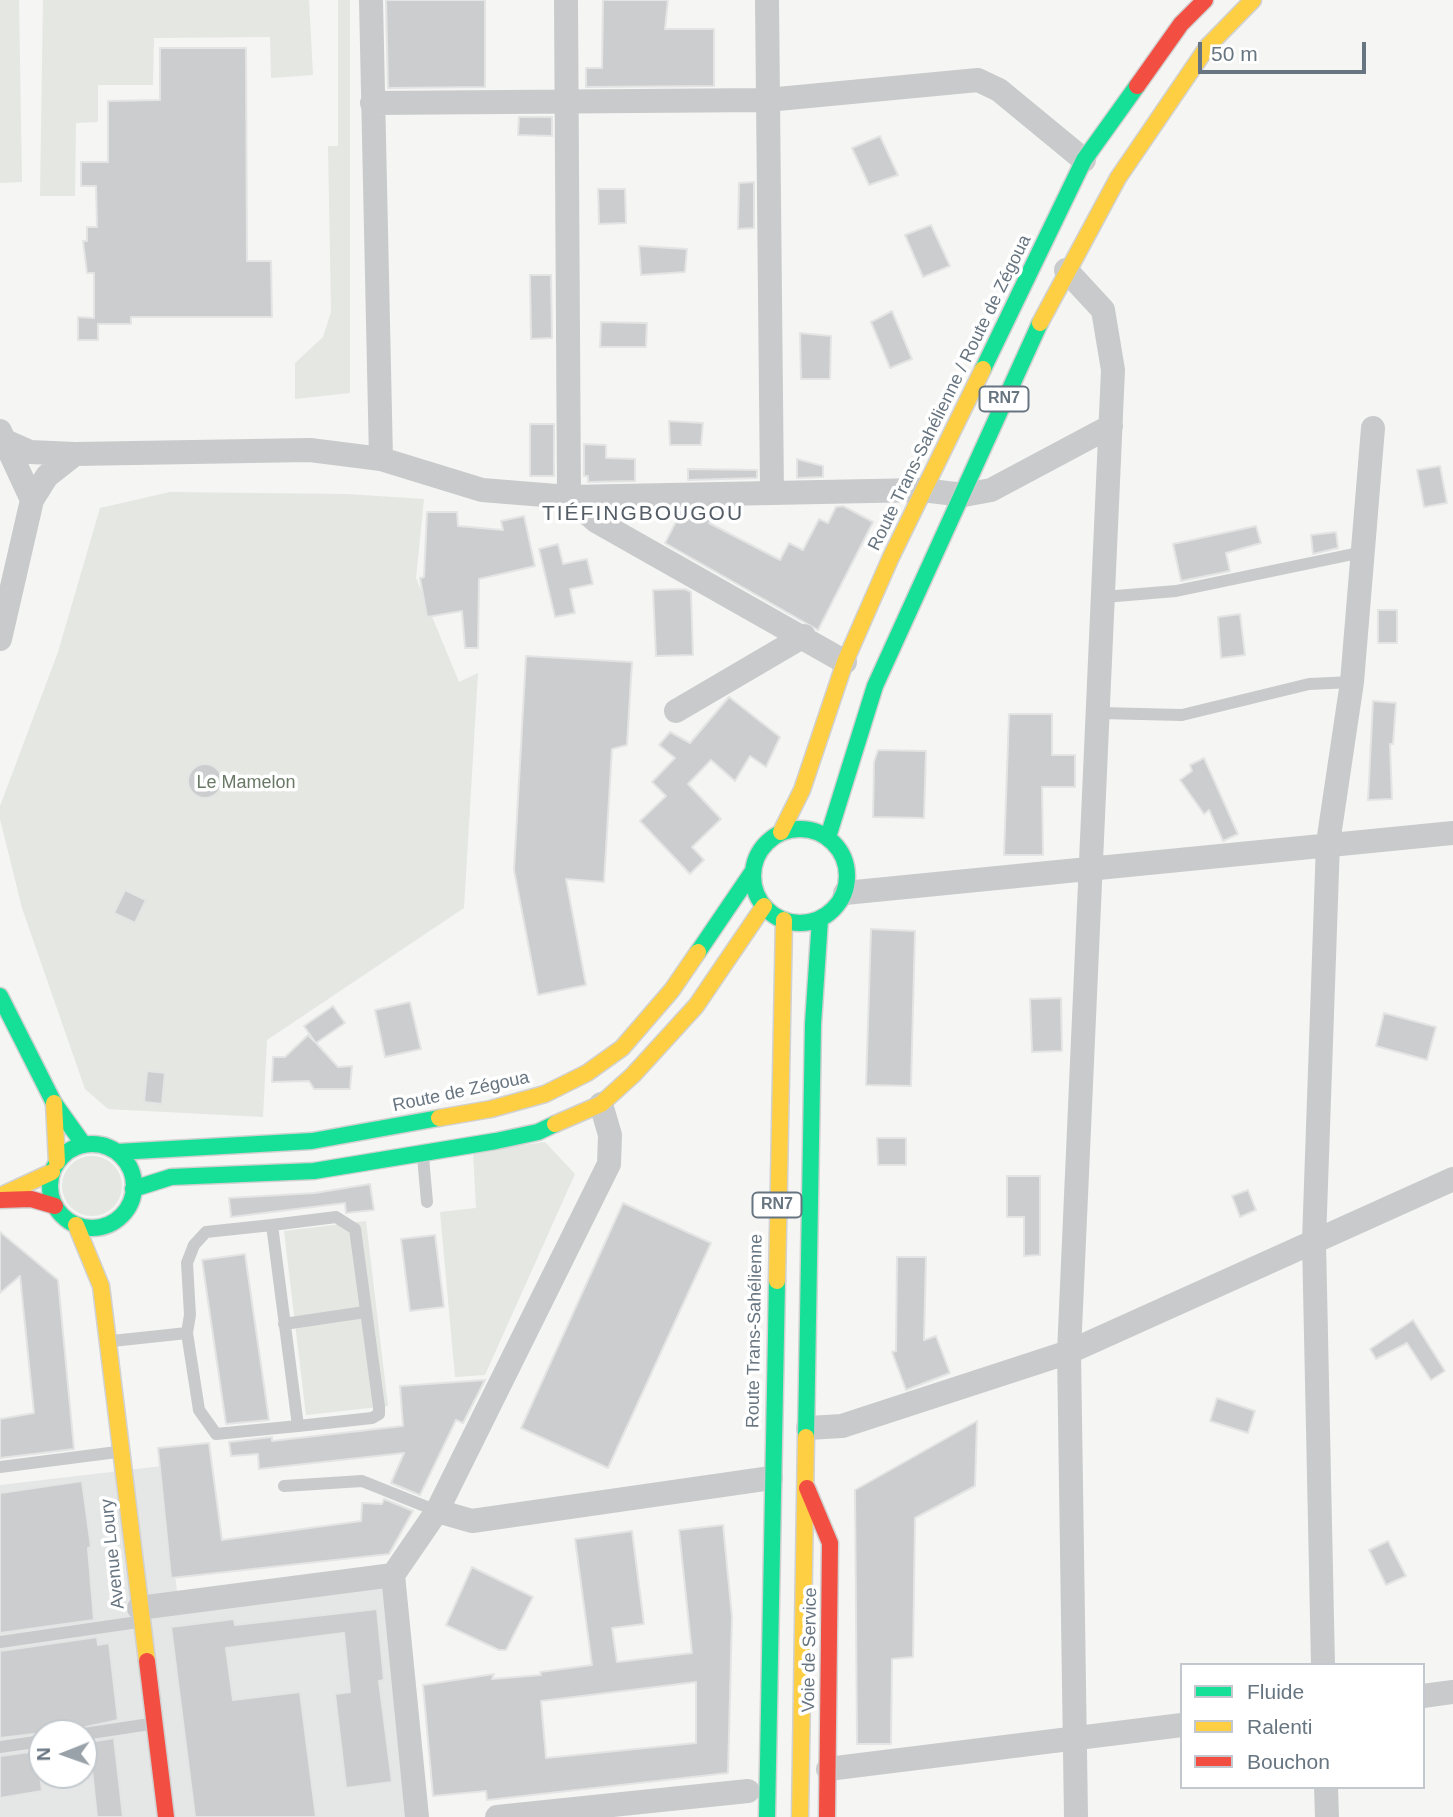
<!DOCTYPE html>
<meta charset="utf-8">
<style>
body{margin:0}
#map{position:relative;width:1453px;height:1817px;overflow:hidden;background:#f5f5f4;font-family:Arial,sans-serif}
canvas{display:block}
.legend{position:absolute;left:1180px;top:1663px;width:245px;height:126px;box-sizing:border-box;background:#fff;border:2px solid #c2c8cd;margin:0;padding:9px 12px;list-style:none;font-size:21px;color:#677581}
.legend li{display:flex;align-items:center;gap:14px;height:35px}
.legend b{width:35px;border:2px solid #c2c8cd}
.north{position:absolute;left:28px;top:1719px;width:70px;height:70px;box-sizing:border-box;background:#fff;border:2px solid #c2c8cd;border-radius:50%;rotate:269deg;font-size:19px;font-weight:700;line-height:28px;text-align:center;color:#677581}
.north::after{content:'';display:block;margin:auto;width:24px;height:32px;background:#99a2a9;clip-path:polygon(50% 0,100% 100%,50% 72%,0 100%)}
.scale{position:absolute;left:1198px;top:42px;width:168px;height:32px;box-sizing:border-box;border:4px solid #677581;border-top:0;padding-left:9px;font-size:21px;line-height:24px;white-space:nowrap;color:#677581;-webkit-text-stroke:5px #fff;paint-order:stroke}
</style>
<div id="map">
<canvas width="1453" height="1817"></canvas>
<ul class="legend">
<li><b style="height:9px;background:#16e098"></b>Fluide</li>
<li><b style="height:9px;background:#ffcf43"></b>Ralenti</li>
<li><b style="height:9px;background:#f24e42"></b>Bouchon</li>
</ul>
<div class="north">N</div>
<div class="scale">50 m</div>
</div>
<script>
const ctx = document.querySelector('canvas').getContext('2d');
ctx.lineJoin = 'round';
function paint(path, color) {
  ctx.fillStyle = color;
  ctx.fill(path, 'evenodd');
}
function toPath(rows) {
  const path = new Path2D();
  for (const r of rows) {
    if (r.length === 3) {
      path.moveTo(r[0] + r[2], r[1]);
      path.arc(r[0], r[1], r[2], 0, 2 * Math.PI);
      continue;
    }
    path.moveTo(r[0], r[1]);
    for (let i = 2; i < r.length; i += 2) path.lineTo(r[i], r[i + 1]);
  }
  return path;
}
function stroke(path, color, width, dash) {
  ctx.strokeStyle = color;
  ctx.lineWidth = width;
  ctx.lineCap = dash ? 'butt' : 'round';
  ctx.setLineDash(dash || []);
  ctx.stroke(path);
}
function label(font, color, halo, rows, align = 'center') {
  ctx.font = font + ' Arial,sans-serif';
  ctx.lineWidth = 7;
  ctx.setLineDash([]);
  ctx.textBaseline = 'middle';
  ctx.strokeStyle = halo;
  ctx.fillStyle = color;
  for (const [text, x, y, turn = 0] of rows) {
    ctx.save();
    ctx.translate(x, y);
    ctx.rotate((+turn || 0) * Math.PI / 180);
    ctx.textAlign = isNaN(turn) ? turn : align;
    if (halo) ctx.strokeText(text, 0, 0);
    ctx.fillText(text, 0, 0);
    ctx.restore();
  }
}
const built = toPath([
 [162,1466,177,1591,393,1575,422,1817,0,1817,0,1485],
 [42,1733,84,1733,84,1775,42,1775]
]);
const green = toPath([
 [0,0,19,0,22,182,0,183],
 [43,0,309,0,313,75,271,78,270,37,154,38,153,85,98,85,98,122,76,123,75,196,40,196],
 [338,0,350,0,350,393,295,399,295,363,323,337,331,312,328,146,338,146],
 [170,492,346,494,424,499,416,578,459,682,478,673,464,908,267,1040,263,1117,108,1109,85,1089,22,908,0,819,0,806,58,652,100,508],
 [545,1142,575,1174,485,1375,455,1377,440,1212,476,1208,473,1152],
 [92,1186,30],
 [366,1221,388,1406,306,1415,284,1231]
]);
const building = toPath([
 [386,0,485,0,485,87,388,88,386,0],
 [603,0,668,0,665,29,714,29,714,86,586,87,586,68,602,68,603,0],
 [160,48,246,48,247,261,271,261,272,317,131,317,131,324,98,324,98,340,78,340,78,317,94,318,94,273,87,273,83,241,87,241,87,227,97,227,96,186,81,186,81,162,108,162,108,101,160,100,160,48],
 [519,117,552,117,552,136,518,135,519,117],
 [880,136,898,175,869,185,852,148,880,136],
 [754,182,754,228,738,229,739,183,754,182],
 [598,189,625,189,626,223,599,224,598,189],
 [931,225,950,266,923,277,905,235,931,225],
 [639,246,687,249,685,272,641,275,639,246],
 [530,275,551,275,552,338,531,339,530,275],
 [892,311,912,359,890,368,871,322,892,311],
 [601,322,647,323,646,347,600,347,601,322],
 [800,333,831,336,830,379,801,379,800,333],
 [669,421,703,423,701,445,670,445,669,421],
 [530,424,554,424,554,476,530,476,530,424],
 [584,444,606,445,606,458,635,459,635,481,588,482,588,476,584,476,584,444],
 [797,459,823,466,823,477,797,478,797,459],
 [1440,466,1447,503,1424,507,1417,470,1440,466],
 [688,469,757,470,757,478,688,480,688,469],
 [843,506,873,522,818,630,665,543,682,510,702,509,713,515,709,523,780,560,789,543,803,550,819,519,828,523,836,507,843,506],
 [427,512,457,512,458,526,503,530,501,521,524,516,535,566,479,579,478,648,465,648,462,611,427,617,420,578,424,577,427,512],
 [1256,526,1261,543,1226,553,1230,571,1181,581,1173,544,1256,526],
 [1336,532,1338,548,1313,554,1311,535,1336,532],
 [558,544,563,564,587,559,593,584,570,589,575,613,555,617,539,549,558,544],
 [685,589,691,592,693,655,656,656,653,590,685,589],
 [1378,610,1397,610,1397,643,1378,643,1378,610],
 [1240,614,1245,655,1221,658,1218,617,1240,614],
 [526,656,632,662,627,745,612,749,604,882,566,879,586,985,538,995,514,870,526,656],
 [729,697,780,737,766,767,750,756,735,781,711,760,688,784,721,819,692,847,704,860,690,874,640,821,666,796,652,782,675,758,659,745,670,732,690,743,729,697],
 [1373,701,1396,703,1393,744,1390,744,1392,799,1368,800,1373,701],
 [1009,714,1052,714,1052,755,1075,755,1075,787,1042,787,1043,855,1004,855,1009,714],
 [878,750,926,751,924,818,873,817,874,762,878,750],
 [1204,758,1238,834,1223,841,1209,810,1204,814,1180,780,1192,771,1190,765,1204,758],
 [205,781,17],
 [125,890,146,900,135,923,114,913,125,890],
 [871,929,915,931,911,1086,866,1085,871,929],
 [1061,998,1062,1051,1032,1052,1030,999,1061,998],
 [410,1002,421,1049,385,1057,375,1010,410,1002],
 [333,1006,345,1023,316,1043,338,1067,352,1066,350,1089,314,1089,309,1081,272,1082,273,1057,285,1057,308,1035,315,1042,304,1026,333,1006],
 [1384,1013,1436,1027,1427,1060,1376,1046,1384,1013],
 [147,1071,165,1073,162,1104,144,1102,147,1071],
 [877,1138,906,1138,906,1165,878,1165,877,1138],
 [1007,1176,1040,1176,1040,1255,1024,1256,1024,1217,1007,1217,1007,1176],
 [370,1184,374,1210,346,1213,345,1203,231,1217,229,1198,315,1193,370,1184],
 [1248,1190,1256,1210,1240,1217,1232,1196,1248,1190],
 [623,1203,711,1243,608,1468,521,1428,623,1203],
 [0,1232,58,1280,74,1449,0,1458,0,1419,34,1413,20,1276,0,1293,0,1232],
 [435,1235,444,1307,410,1311,401,1239,435,1235],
 [245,1254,269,1420,226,1424,202,1260,245,1254],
 [897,1257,926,1257,924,1340,936,1336,950,1373,906,1390,892,1352,896,1351,897,1257],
 [1413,1320,1445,1371,1431,1380,1407,1343,1376,1359,1370,1349,1413,1320],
 [485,1380,463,1423,456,1420,420,1495,391,1483,404,1453,259,1469,258,1454,231,1456,229,1442,272,1437,272,1441,403,1426,400,1386,485,1380],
 [1217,1398,1255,1411,1248,1433,1210,1421,1217,1398],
 [977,1421,975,1486,915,1518,913,1657,892,1659,891,1744,857,1744,855,1490,977,1421],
 [209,1443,222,1540,361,1521,362,1503,382,1504,384,1499,413,1511,389,1554,171,1578,158,1448,209,1443],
 [82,1481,91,1547,88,1548,94,1620,0,1633,0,1493,82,1481],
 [723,1525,732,1617,728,1773,487,1800,486,1791,433,1796,423,1685,494,1674,492,1679,541,1675,540,1672,592,1665,575,1539,632,1531,644,1624,612,1628,617,1662,692,1653,679,1530,723,1525],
 [696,1682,696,1743,546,1758,541,1701,696,1682],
 [1388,1541,1406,1576,1386,1585,1369,1550,1388,1541],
 [472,1567,533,1597,506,1650,499,1650,446,1625,472,1567],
 [377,1609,384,1680,379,1681,392,1782,346,1788,335,1694,350,1692,344,1633,226,1648,233,1700,300,1692,316,1817,195,1817,171,1627,234,1619,235,1625,377,1609],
 [97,1637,98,1645,109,1643,118,1720,77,1729,0,1738,0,1651,97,1637],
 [114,1738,123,1817,97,1817,89,1742,114,1738],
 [37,1751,42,1791,0,1798,0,1756,37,1751]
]);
const lane = toPath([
 [1104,597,1176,591,1363,552],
 [1100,713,1182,715,1309,684,1352,682],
 [423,1157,427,1202],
 [272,1225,298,1426,216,1434,199,1410,187,1333,190,1315,187,1263,194,1245,206,1232,272,1225],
 [272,1225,336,1217,355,1229,379,1407,379,1414,372,1418,298,1426],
 [284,1324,365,1312],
 [112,1341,187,1333],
 [0,1467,117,1452],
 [284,1486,362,1481,437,1511],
 [0,1642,138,1622],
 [84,1734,150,1724],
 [0,1747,42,1741]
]);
const street = toPath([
 [371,0,381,459],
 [566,0,569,497,596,521,845,662],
 [767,0,772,493],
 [372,103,767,100,978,80,999,90,1084,160],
 [1066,270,1103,310,1113,370,1069,1352,1076,1817],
 [0,431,32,500],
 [5,441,30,452,75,454],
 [0,639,32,500,47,476,75,454,310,450,381,459,482,490,569,497,922,490,964,495,991,490,1111,426],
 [676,711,804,636],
 [845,893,1453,833],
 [808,1428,842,1426,1069,1352,1453,1179],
 [437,1511,472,1521,771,1478],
 [139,1608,393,1575],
 [1323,1665,1314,1241,1328,843,1352,682,1373,428],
 [1423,1696,1453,1692],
 [828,1769,1182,1725],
 [1326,1787,1327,1817],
 [417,1817,393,1575,437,1511,609,1164,610,1135,601,1104],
 [497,1817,748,1791]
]);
const fast = toPath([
 [983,369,1084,160,1137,86],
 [800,876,47],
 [828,837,875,686,1040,323],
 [698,952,753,871],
 [0,996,54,1103,84,1145],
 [92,1186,42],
 [117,1152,312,1141,439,1118],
 [133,1189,171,1177,314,1171,496,1141,538,1132,555,1124],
 [806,1437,813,1024,820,919],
 [767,1817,777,1281]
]);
const slow = toPath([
 [1040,323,1118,178,1208,46,1253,0],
 [781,832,802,790,845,662,891,557,983,369],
 [54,1103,57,1162],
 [439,1118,491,1109,545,1094,587,1073,622,1048,672,990,698,952],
 [555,1124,601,1104,633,1075,696,1006,764,906],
 [0,1196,52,1172],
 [76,1225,101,1286,147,1661],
 [777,1281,784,920],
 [800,1817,806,1437]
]);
const jam = toPath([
 [1137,86,1181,24,1205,0],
 [0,1200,31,1199,55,1206],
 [807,1488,830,1543,827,1817],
 [147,1661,166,1817]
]);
const shields = [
 [1004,399,49],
 [777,1205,49]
];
const shieldNames = [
 ["RN7",1004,399],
 ["RN7",777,1205]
];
const streetNames = [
 ["Route Trans-Sahélienne / Route de Zégoua",950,393,-64],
 ["Route de Zégoua",461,1092,-12],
 ["Route Trans-Sahélienne",755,1331,-89],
 ["Avenue Loury",113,1554,-96],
 ["Voie de Service",810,1650,-89]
];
const parkNames = [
 ["Le Mamelon",246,783]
];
const quarterNames = [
 ["TIÉFINGBOUGOU",643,514]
];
paint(built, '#e5e7e6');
paint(green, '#e4e7e2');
paint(building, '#cccdce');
stroke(building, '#e4e4e4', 2);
stroke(fast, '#d1d1d2', 19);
stroke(slow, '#d1d1d2', 19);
stroke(jam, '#d1d1d2', 19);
stroke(lane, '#c9cacb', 12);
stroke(street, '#c9cacb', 24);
stroke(fast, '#16e098', 16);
stroke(slow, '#ffcf43', 16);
stroke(jam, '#f24e42', 16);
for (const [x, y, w] of shields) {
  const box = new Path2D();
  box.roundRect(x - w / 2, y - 12.5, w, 25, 5);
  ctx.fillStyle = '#fff';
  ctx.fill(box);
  stroke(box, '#677581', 2);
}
label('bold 16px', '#677581', null, shieldNames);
label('18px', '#677581', '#fff', streetNames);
label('18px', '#697966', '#fff', parkNames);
ctx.letterSpacing = '2px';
label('21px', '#555e67', '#fff', quarterNames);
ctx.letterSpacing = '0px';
</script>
